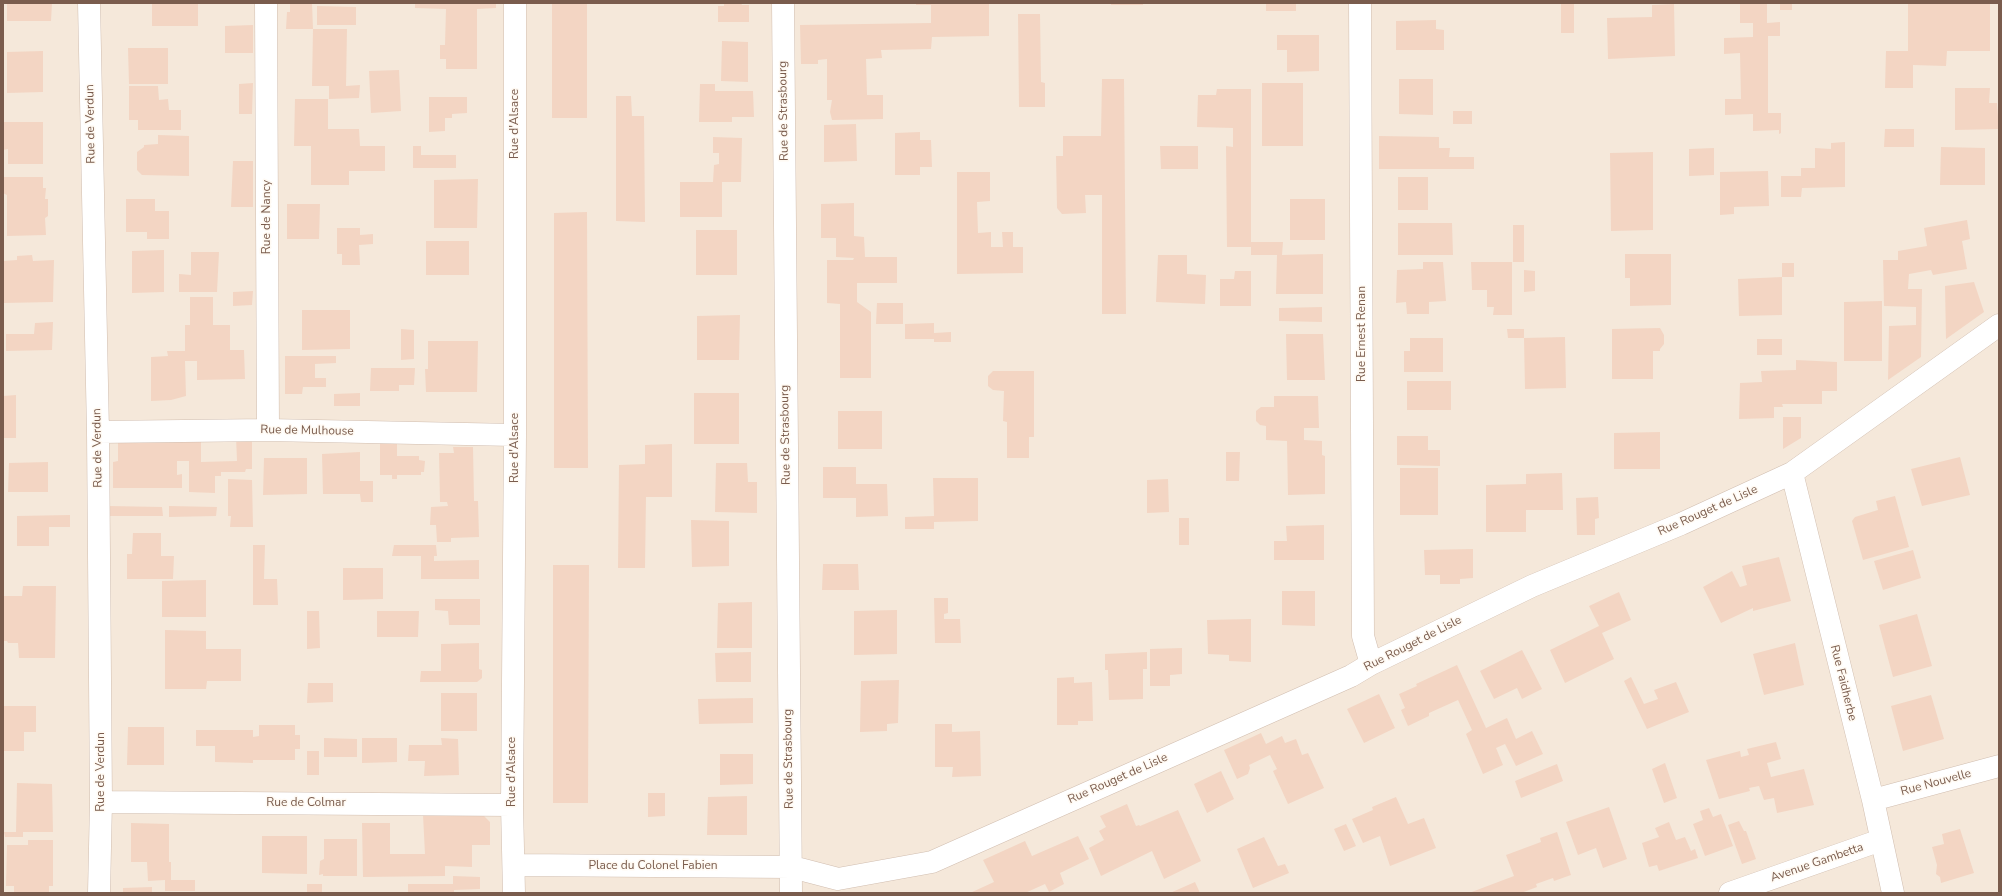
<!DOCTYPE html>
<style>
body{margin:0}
#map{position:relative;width:2002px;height:896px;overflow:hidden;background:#fdf6ec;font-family:"Nunito Sans",sans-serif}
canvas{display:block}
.frame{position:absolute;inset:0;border:4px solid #7a5c4d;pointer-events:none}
</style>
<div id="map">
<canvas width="2002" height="896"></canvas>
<div class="frame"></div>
</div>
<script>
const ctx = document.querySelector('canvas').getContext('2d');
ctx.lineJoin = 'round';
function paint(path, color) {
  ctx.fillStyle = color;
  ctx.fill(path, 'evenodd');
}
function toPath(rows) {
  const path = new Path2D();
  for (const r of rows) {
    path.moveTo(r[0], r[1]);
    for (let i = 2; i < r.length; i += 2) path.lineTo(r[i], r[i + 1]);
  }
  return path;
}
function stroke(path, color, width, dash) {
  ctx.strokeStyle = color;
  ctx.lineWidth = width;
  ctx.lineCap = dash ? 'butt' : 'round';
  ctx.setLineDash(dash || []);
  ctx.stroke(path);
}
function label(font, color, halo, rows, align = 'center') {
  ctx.font = font + ' "Nunito Sans",sans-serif';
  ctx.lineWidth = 3;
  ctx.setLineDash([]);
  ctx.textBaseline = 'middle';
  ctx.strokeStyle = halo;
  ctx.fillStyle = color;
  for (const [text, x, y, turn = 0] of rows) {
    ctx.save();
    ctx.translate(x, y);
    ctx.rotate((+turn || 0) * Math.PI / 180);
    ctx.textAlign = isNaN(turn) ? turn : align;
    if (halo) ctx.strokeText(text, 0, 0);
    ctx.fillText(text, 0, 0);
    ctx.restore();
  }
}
const residential = toPath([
 [3,3,1999,3,1999,893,3,893]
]);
const building = toPath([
 [7,3,52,3,51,21,7,21],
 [152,3,198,3,198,26,152,26],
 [290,3,312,3,313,29,286,29,287,12,290,12],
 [415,3,496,3,496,8,477,9,477,69,446,69,446,59,440,59,440,45,445,45,446,9,415,8],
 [552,3,587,3,587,118,552,118],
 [724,3,741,3,742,5,749,5,749,22,718,22,718,6,724,6],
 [916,3,989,3,989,36,932,37,931,49,881,50,882,58,866,59,867,95,883,95,883,119,832,120,830,112,832,100,827,100,827,59,818,60,818,64,801,64,800,25,931,23,931,5,916,5],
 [1111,3,1143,3,1143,5,1111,5],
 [1266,3,1296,3,1296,11,1266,11],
 [1561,3,1574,3,1574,33,1561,33],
 [1740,3,1767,3,1767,23,1780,22,1780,36,1768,36,1768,113,1781,113,1781,133,1779,134,1779,130,1753,131,1753,114,1725,115,1725,99,1741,99,1740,53,1724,54,1724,38,1753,37,1753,23,1740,23],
 [1780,3,1792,3,1792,10,1780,10],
 [1908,3,1990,3,1990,51,1947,51,1946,66,1913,65,1913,88,1885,88,1886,51,1908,51],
 [1674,4,1675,56,1608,59,1607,18,1652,17,1652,5],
 [317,6,356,7,356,25,317,25],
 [1018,14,1040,14,1041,82,1045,83,1045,107,1019,107],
 [1436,20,1436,29,1444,30,1444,50,1396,50,1396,21],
 [253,25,253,53,225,53,225,26],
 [313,29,347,29,346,86,360,85,359,98,329,99,329,86,312,86],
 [1277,35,1319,35,1319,71,1287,72,1287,50,1277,50],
 [722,41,748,42,748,82,721,81],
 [128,48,168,48,168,84,129,84],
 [43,51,43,92,7,93,7,52],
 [399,70,401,111,371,113,369,71],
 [1102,79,1124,79,1126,314,1102,314,1102,195,1085,195,1086,213,1062,214,1057,208,1056,156,1063,156,1063,136,1101,136],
 [1399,79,1433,79,1433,115,1399,114],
 [253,83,252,114,239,114,239,84],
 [1262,83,1303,83,1303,146,1262,146],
 [700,84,715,84,715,91,753,91,754,117,732,117,732,122,699,122],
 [129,86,158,86,159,100,168,99,169,110,181,110,181,130,138,130,138,120,129,120],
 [1955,88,1990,88,1989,103,1997,103,1999,129,1955,130],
 [1217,89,1251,89,1251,242,1283,242,1282,255,1323,254,1323,294,1276,294,1277,255,1251,255,1251,247,1227,247,1226,146,1233,147,1233,128,1197,127,1198,95,1216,95],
 [616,96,631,96,632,116,644,116,645,222,616,221],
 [429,97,467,97,467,113,452,114,452,118,445,118,445,131,429,132],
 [295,99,328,99,328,129,359,129,360,146,385,146,385,171,349,171,349,185,311,185,311,146,294,146],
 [1453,111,1472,111,1472,124,1453,124],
 [4,122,43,122,43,164,8,164,8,149,3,150],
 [856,124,857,161,824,162,824,125],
 [1885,129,1914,129,1914,147,1884,147],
 [920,132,920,140,931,140,932,167,920,167,920,175,895,175,895,133],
 [158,135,189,136,189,176,142,175,137,170,137,152,144,147,144,145,158,144],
 [1379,136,1439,137,1439,148,1450,148,1449,157,1474,157,1474,169,1379,169],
 [713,137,742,138,741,182,722,182,722,217,680,217,680,182,713,182,714,165,719,164,719,153,713,153],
 [1845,142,1845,187,1802,188,1801,197,1781,197,1781,176,1801,176,1801,168,1815,168,1815,148,1831,149,1831,143],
 [413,146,421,146,421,155,456,155,456,168,413,168],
 [1160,146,1198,146,1198,169,1161,169],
 [1941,147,1985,148,1985,185,1940,185],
 [1714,148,1714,175,1689,176,1689,149],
 [1653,152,1653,230,1611,231,1610,153],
 [233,161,253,161,253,207,231,207],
 [1768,171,1769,206,1734,207,1734,214,1720,215,1720,172],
 [957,172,990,172,990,201,977,202,978,233,991,232,991,247,1003,247,1002,232,1013,232,1013,247,1023,247,1023,273,957,274],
 [3,177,43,177,43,188,46,188,45,199,48,199,48,216,45,218,46,235,7,236,7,195,3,193],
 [1398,177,1428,177,1428,210,1398,210],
 [478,179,477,228,434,228,434,180],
 [126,199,155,199,155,211,169,211,169,239,147,239,147,232,126,232],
 [1290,199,1325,199,1325,240,1290,240],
 [854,203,854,236,864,237,865,257,897,257,897,283,857,283,857,302,871,312,871,378,840,378,840,304,827,303,827,260,853,260,854,258,836,257,836,238,821,238,821,204],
 [287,204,320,204,319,239,287,239],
 [587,212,588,468,554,468,554,213],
 [1967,220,1970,239,1962,241,1967,269,1933,275,1931,270,1909,274,1908,289,1922,289,1921,357,1888,380,1889,326,1916,325,1916,307,1884,306,1883,260,1898,260,1898,251,1927,246,1924,228],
 [1398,223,1452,223,1453,255,1398,255],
 [1513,225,1524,225,1524,262,1513,262],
 [337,228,360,228,360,235,373,234,373,244,359,245,360,265,342,265,342,254,337,254],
 [696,230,737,230,737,275,696,275],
 [426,241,469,241,469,275,426,275],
 [164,250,164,292,132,293,132,251],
 [191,252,219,252,217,292,179,292,179,274,191,275],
 [1625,254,1671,254,1671,305,1630,306,1630,278,1625,278],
 [32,255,33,261,54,260,53,302,3,303,3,261,17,260,17,256],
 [1158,255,1187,255,1187,274,1206,275,1205,304,1156,302],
 [1423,262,1443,262,1446,301,1429,302,1429,314,1407,314,1406,302,1396,303,1397,270,1423,269],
 [1471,262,1512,262,1512,315,1493,315,1494,307,1487,307,1487,290,1472,290],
 [1782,263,1794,263,1794,277,1782,277],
 [1524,270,1535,271,1535,291,1524,292],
 [1235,271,1251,271,1251,306,1220,306,1220,279,1234,279],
 [1782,277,1782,315,1739,316,1738,279],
 [1974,282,1984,312,1946,339,1945,286],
 [253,291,252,305,233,306,233,292],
 [190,297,213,297,213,325,230,325,230,350,244,350,245,379,197,380,197,361,185,361,186,396,171,400,151,401,151,357,168,356,167,351,185,351,185,325,190,325],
 [1882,301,1882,361,1844,361,1844,302],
 [877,303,903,303,903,324,876,324],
 [1322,307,1322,322,1279,321,1279,308],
 [302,310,350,310,350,349,302,350],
 [740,315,739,360,697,360,697,316],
 [53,322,52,350,6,351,6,334,34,334,35,323],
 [934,323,934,333,951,332,951,342,934,342,934,339,905,339,905,324],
 [1660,328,1664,335,1664,344,1660,349,1660,351,1653,351,1653,379,1612,379,1612,329],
 [401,329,414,330,414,359,401,360],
 [1507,329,1524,329,1524,338,1565,337,1566,388,1525,389,1524,338,1508,338],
 [1286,334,1323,334,1325,380,1287,380],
 [1410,338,1443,338,1443,372,1404,372,1404,351,1410,351],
 [1757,339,1782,339,1782,355,1757,355],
 [428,341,478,341,477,392,426,392,425,369,428,369],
 [285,356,336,356,336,363,315,364,315,378,326,378,326,387,303,387,302,394,285,394],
 [1796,360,1837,362,1837,391,1822,391,1822,404,1782,404,1783,407,1774,407,1774,418,1739,419,1740,383,1762,382,1761,371,1796,370],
 [371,368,415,368,414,385,399,385,399,391,370,391],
 [993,371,1034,371,1034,437,1029,437,1029,458,1007,458,1007,422,1003,421,1004,391,993,390,988,386,988,376],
 [1407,381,1451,381,1451,410,1407,410],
 [360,393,360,406,334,406,334,394],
 [694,393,739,393,739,444,694,444],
 [16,395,16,438,3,438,3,396],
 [1274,396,1318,396,1319,428,1304,428,1304,440,1322,441,1322,455,1325,456,1325,494,1288,495,1287,441,1266,440,1266,426,1260,425,1256,421,1256,411,1261,407,1274,407],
 [838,411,882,411,882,449,838,449],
 [1783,417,1801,417,1801,438,1783,449],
 [1660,432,1660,469,1614,469,1614,433],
 [201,433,201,462,237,461,236,436,252,435,252,469,246,469,245,472,221,472,221,476,215,476,215,493,189,492,189,461,177,461,177,475,182,474,182,488,113,488,113,462,118,461,118,434],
 [1397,436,1428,436,1428,450,1440,450,1440,466,1397,465],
 [380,440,397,441,397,456,419,456,419,460,425,461,424,472,421,472,421,475,397,475,397,479,392,479,392,475,380,475],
 [672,444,672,497,646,497,645,568,618,568,619,465,645,464,645,445],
 [453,447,473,447,474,501,478,501,479,537,451,538,451,542,437,542,436,525,430,525,431,507,448,506,447,502,440,502,439,453,454,453],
 [360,452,360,481,373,481,373,502,361,502,360,494,323,494,322,454],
 [1226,452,1240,452,1239,481,1226,481],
 [1960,457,1970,495,1922,506,1911,469],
 [264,458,307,458,307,494,263,495],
 [48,462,48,492,8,492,9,463],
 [716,463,747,463,748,482,757,482,757,513,715,512],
 [823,467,856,467,856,484,887,484,888,516,856,517,856,498,823,498],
 [1400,468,1438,468,1438,515,1400,515],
 [1562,473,1563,510,1526,510,1526,532,1486,532,1486,485,1526,484,1526,474],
 [933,478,978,478,978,521,934,522,934,529,905,529,905,517,934,516],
 [228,479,252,480,253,527,230,527,231,516,228,516],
 [1168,479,1169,512,1147,513,1147,480],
 [1895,496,1909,547,1863,560,1852,521,1855,517,1878,510,1876,501],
 [1598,497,1599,518,1595,519,1595,535,1577,535,1576,498],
 [109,506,162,507,163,516,109,516],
 [169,506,217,507,216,516,169,517],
 [70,515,70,527,49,527,49,546,17,546,17,516],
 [1179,518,1189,518,1189,545,1179,545],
 [691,520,729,521,729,566,692,567],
 [1324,525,1324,560,1274,560,1274,541,1287,541,1286,526],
 [133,533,161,533,161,556,174,556,173,579,127,579,127,554,132,554],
 [253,545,265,545,264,579,277,579,278,605,253,605],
 [394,545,436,545,437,556,434,556,434,561,479,560,479,579,421,579,421,556,392,556],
 [1473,549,1473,578,1460,579,1460,584,1440,584,1440,575,1425,575,1424,550],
 [1913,550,1921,578,1883,590,1874,561],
 [1779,557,1791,601,1753,611,1753,608,1721,623,1703,587,1732,571,1740,587,1747,585,1742,566],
 [823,564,858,564,859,590,822,590],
 [553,565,589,565,588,803,553,803],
 [343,568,383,568,383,599,343,600],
 [206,580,206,617,162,617,162,581],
 [23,586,56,586,55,658,19,658,18,643,8,643,7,641,3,641,3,596,22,596],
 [1282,591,1315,591,1315,626,1282,625],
 [1619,592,1631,620,1602,633,1614,659,1565,683,1550,650,1599,626,1589,606],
 [934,598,948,598,948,613,944,614,944,619,960,619,961,643,935,643],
 [435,599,480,599,480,625,449,625,448,611,435,610],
 [752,602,752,648,717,648,718,603],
 [897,610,897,654,854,655,854,611],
 [307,611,319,611,320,648,307,649],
 [377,611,419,611,418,637,377,637],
 [1917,614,1932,666,1893,677,1879,625],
 [1251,619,1251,662,1229,661,1229,655,1208,654,1207,620],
 [165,630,206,631,206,649,241,649,241,681,207,681,206,689,165,689],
 [479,643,479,669,482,670,482,678,477,682,420,682,421,671,441,671,441,644],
 [1795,643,1804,685,1764,695,1753,654],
 [1182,648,1182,674,1170,675,1170,686,1150,686,1150,649],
 [1522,650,1542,689,1522,699,1517,688,1494,699,1480,671],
 [751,652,751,682,716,682,715,653],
 [1147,652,1147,669,1143,669,1143,699,1109,700,1108,670,1105,670,1105,654],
 [1457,665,1486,728,1507,718,1516,739,1532,731,1543,754,1516,766,1505,744,1496,748,1503,765,1483,774,1466,734,1472,730,1458,700,1429,713,1429,716,1408,726,1401,710,1405,708,1399,694,1417,686,1416,684],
 [1074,677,1074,683,1092,682,1093,721,1078,721,1078,725,1057,725,1057,678],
 [1631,677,1644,704,1658,699,1654,690,1676,682,1689,712,1647,729,1624,681],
 [899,680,898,723,887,724,887,731,860,732,861,681],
 [308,683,333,683,333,702,307,703],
 [441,693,477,693,477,731,441,731],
 [1379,694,1395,728,1364,743,1347,709],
 [1931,695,1944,739,1903,751,1891,706],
 [753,698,753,723,699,724,698,699],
 [3,706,36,706,36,732,24,732,24,751,3,751],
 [935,724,952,724,952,732,980,731,981,776,952,777,953,767,935,767],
 [259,725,295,725,295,735,300,735,300,749,295,749,295,760,253,760,253,763,215,762,215,746,196,746,196,730,253,730,253,737,259,736],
 [128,727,164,727,164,765,127,765],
 [1261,733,1266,744,1282,736,1285,743,1296,739,1302,755,1308,753,1324,788,1288,804,1273,771,1277,769,1270,755,1249,765,1250,768,1248,774,1237,779,1224,750],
 [324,738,357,739,357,757,324,757],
 [362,738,397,738,397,762,362,763],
 [441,738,458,739,459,775,424,776,425,761,408,761,409,745,442,745],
 [1776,742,1781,759,1767,763,1771,777,1804,769,1814,805,1777,813,1774,798,1764,800,1759,786,1749,788,1750,791,1719,799,1706,760,1740,751,1741,757,1749,755,1747,749],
 [307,751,319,751,319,775,307,775],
 [720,754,753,754,753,784,720,785],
 [1665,763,1677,798,1664,803,1652,769],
 [1557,764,1563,781,1521,798,1515,781],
 [1221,771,1234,799,1207,813,1194,784],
 [17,783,52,784,53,832,23,832,23,837,5,837,4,832,16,832],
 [648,793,665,793,665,816,648,817],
 [747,796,747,835,707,835,708,797],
 [1396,797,1408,824,1424,818,1436,848,1390,866,1380,836,1363,843,1352,819,1373,810,1372,807],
 [1127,804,1136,826,1139,825,1140,826,1178,810,1201,861,1164,879,1152,851,1101,876,1089,848,1104,840,1099,831,1106,827,1100,816],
 [1609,807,1627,859,1603,868,1596,848,1578,855,1566,822],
 [1709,808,1713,817,1721,814,1733,846,1705,856,1693,824,1703,820,1700,811],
 [482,814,490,822,490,845,472,845,472,867,445,866,445,876,363,877,362,823,390,823,390,854,425,854,423,815],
 [1739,821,1744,831,1746,831,1756,859,1742,864,1728,825],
 [1669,822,1676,840,1685,837,1691,851,1695,849,1698,858,1659,871,1657,865,1649,867,1642,843,1659,837,1655,828],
 [131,823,169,824,169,862,171,862,171,880,195,880,195,891,165,891,165,880,148,881,147,862,131,862],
 [1346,824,1356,846,1344,851,1334,829],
 [1960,829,1974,873,1941,883,1940,877,1936,874,1937,865,1932,847,1944,844,1942,834],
 [1557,832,1571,875,1554,881,1553,878,1536,884,1537,887,1521,893,1469,893,1514,876,1506,855,1541,842,1540,838],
 [262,836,307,836,307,874,262,873],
 [1078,836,1089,859,1060,873,1064,884,1049,892,1045,884,1025,893,970,893,994,882,983,860,1025,841,1032,856],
 [1264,837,1278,866,1285,864,1289,873,1253,888,1237,849],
 [324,839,357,839,357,876,323,876,323,874,319,875,320,861,324,859],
 [28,840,53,840,53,886,49,886,49,893,14,893,14,886,6,886,7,845,28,845],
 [453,876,480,877,480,889,454,890,454,893,408,893,408,884,453,884],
 [1195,882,1200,893,1170,893],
 [307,884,322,884,322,893,307,893],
 [152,887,152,893,123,893,123,888]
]);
const minor = toPath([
 [89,3,98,432,101,802,99,893],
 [266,3,268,430],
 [783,3,791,893],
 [1360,3,1363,636,1371,664],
 [98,432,268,430,515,435],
 [1792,473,1873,800,1893,893],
 [1873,800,1999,766],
 [101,802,512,805],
 [514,865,792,867,838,879,932,862,1351,676,1371,664,1532,586,1681,524,1792,473,1999,325],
 [514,893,512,805,515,435,515,3],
 [1730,893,1881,840]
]);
const streetNames = [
 ["Rue de Strasbourg",784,111,-91],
 ["Rue de Verdun",91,124,-91],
 ["Rue d'Alsace",515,124,-90],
 ["Rue de Nancy",267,217,-90],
 ["Rue Ernest Renan",1362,334,-90],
 ["Rue de Mulhouse",307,431,1],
 ["Rue de Strasbourg",786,435,-91],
 ["Rue de Verdun",98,448,-91],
 ["Rue d'Alsace",515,448,-90],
 ["Rue Rouget de Lisle",1708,511,-24],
 ["Rue Rouget de Lisle",1413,644,-27],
 ["Rue Faidherbe",1843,683,76],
 ["Rue de Strasbourg",789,759,-91],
 ["Rue de Verdun",101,772,-90],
 ["Rue d'Alsace",512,772,-90],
 ["Rue Rouget de Lisle",1118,779,-24],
 ["Rue Nouvelle",1936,783,-15],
 ["Rue de Colmar",306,803],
 ["Avenue Gambetta",1817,863,-19],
 ["Place du Colonel Fabien",653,866]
];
paint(residential, '#f5e8da');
paint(building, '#f3d5c3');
stroke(minor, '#d1beb0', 23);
stroke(minor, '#fff', 22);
label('12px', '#7a5c4d', '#fffaf3', streetNames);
</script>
